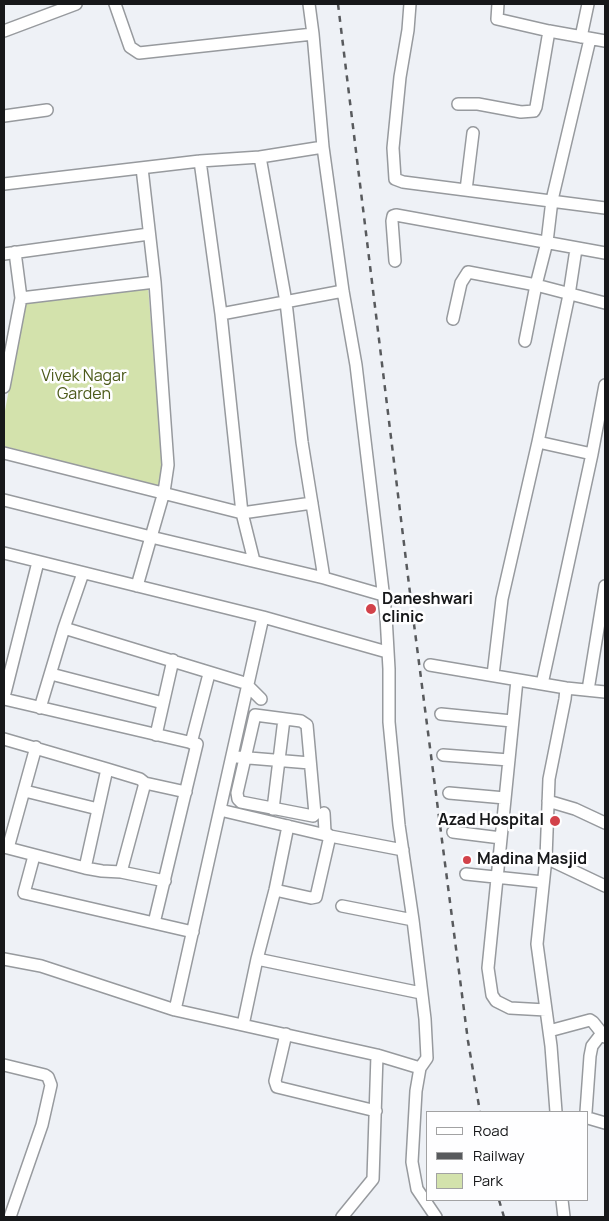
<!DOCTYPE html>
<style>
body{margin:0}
#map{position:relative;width:609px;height:1221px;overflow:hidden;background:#eef1f6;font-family:Manrope,sans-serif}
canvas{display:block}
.frame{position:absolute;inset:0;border:5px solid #17181a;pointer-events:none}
.legend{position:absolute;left:426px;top:1111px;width:162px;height:90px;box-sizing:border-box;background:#fefeff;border:1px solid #a2a2a3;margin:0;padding:6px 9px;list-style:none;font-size:15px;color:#17181a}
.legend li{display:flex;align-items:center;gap:10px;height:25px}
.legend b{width:25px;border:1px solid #a2a2a3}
</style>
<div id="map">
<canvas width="609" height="1221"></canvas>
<div class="frame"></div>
<ul class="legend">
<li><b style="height:6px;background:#fff"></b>Road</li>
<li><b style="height:6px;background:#585a5d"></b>Railway</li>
<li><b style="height:14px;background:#d3e2ac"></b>Park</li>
</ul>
</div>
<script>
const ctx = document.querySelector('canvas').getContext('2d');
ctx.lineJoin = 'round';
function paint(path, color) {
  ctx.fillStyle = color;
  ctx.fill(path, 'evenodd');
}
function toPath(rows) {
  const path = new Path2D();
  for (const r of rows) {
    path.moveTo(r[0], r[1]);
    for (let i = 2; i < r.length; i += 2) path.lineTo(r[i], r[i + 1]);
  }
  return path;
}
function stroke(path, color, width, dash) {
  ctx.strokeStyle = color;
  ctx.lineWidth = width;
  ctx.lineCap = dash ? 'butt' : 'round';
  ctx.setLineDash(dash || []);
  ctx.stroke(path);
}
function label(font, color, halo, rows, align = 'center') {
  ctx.font = font + ' Manrope,sans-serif';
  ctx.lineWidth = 5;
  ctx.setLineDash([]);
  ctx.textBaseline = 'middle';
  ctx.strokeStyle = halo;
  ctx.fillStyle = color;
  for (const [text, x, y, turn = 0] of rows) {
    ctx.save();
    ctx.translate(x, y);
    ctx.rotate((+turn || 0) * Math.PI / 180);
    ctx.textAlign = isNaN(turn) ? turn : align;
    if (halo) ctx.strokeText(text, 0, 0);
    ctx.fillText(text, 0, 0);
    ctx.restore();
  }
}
const green = toPath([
 [148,286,163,470,160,487,4,446,4,416,25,302]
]);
const minor = toPath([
 [115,4,130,47,139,53,313,34],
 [410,4,408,30,400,77,393,148,395,179,403,182,605,208],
 [498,4,497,19,549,31,605,41],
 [4,31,76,4],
 [581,37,588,4],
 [458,104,478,104,521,112,534,111,536,107,549,31],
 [4,116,47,110],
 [260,157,286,302,302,442,324,578],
 [142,168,155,282],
 [4,184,200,161],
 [466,190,473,133],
 [15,252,21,298],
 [4,254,149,234],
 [395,261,392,221,393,216,396,215,605,253],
 [221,314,343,291],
 [453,319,461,283,468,272,536,285,605,303],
 [525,341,536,285,547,242,552,200,590,39],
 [4,387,21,298,155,282,168,465,164,492,151,537,4,500],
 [538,442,592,454],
 [4,453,242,513,312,503],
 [4,553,263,617,387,652],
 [254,561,242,513,221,314,200,161,260,157,323,147],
 [137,586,151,537,324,578,383,595],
 [64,628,248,684,248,686,261,699],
 [430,665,566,688,605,692],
 [51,674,163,703],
 [493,675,502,599,538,442,569,295,576,249],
 [517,680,488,968,492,995,496,1001,510,1008,546,1010],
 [542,684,592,454,605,385],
 [588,690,605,586],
 [4,697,38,562],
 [4,699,197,744,154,923],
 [40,708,64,628,83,573],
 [441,714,512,721],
 [255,715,301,721,307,725,315,814,313,816,241,802,238,799,237,793,255,715],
 [156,735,173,660],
 [4,739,107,769,140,779,145,783,186,792],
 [191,743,209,674],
 [443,755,509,760],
 [237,757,310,763],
 [25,791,98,809],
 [449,793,505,798],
 [548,801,575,809,605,823],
 [273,809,284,719],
 [220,810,330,836,403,850],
 [453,832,501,838],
 [4,847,85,868,102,871,121,872,165,881],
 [8,848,36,747],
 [34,856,24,893,193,932],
 [546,858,605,886],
 [85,868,107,769],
 [121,872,145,783],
 [466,874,543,882],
 [275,890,311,898,316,897,330,836,325,832,324,813],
 [342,906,413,920],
 [4,959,41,966,175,1010,377,1055,420,1068,427,1058,425,1019,413,920,399,825,389,722,389,669,386,616,356,365,343,291,323,147,313,34,309,4],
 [257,959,421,993],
 [175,1010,263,617],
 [243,1025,257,959,275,890,288,826],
 [549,1031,590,1020,593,1022,605,1037],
 [286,1034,275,1081,277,1087,376,1111],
 [4,1065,45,1075,48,1077,51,1085,42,1125,10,1217],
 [420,1068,416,1091,412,1162,417,1189,436,1217],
 [556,1112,551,1046,537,944,546,858,549,779,565,699,566,688],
 [586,1112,590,1056,592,1046,602,1033],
 [588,1118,605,1123],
 [562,1200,564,1217],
 [342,1217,373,1179,377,1055]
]);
const rail = toPath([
 [338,4,411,601,468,1041,480,1112],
 [499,1200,504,1217]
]);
const markers = [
 [371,609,6,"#d2424a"],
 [555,821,6,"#d2424a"],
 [467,860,5,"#d2424a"]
];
const parkNames = [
 ["Vivek Nagar",84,377],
 ["Garden",84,395]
];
const poiNames = [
 ["Daneshwari",382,600],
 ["clinic",382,618],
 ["Azad Hospital",544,821,"right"],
 ["Madina Masjid",477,860]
];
paint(green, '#d3e2ac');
stroke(minor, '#979a9e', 14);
stroke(minor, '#fff', 11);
stroke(rail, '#585a5d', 2.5, [6, 6]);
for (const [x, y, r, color] of markers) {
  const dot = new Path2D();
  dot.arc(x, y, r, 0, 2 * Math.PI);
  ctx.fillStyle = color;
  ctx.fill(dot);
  stroke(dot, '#fefeff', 2);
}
label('16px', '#4c5a1a', '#fefeff', parkNames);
label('bold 16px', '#17181a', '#fefeff', poiNames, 'left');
</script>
